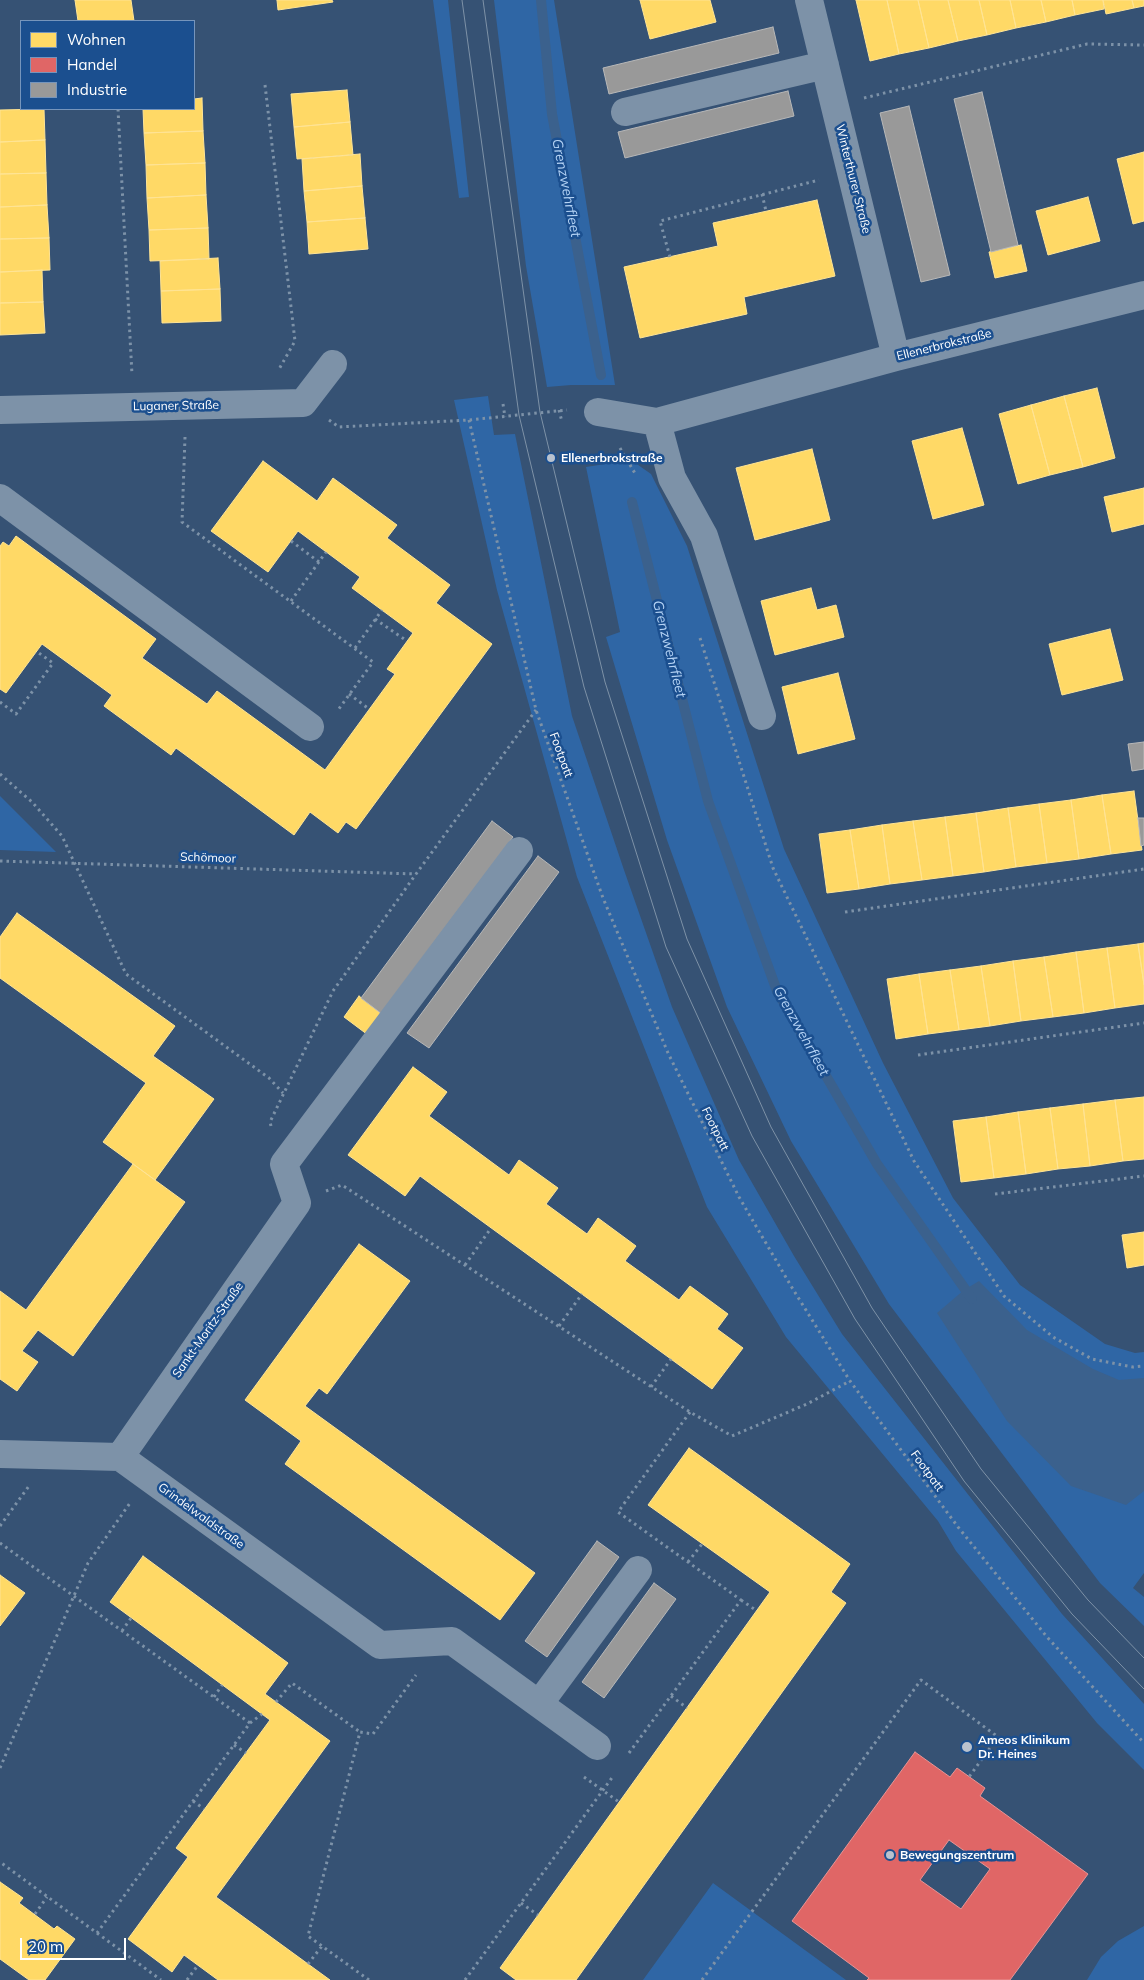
<!DOCTYPE html>
<meta charset="utf-8">
<style>
body{margin:0}
#map{position:relative;width:1144px;height:1980px;overflow:hidden;background:#365274;font-family:Mulish,sans-serif}
canvas{display:block}
.legend{position:absolute;left:20px;top:20px;width:175px;height:90px;box-sizing:border-box;background:#1b4f8f;border:1px solid #7695bc;margin:0;padding:6px 9px;list-style:none;font-size:15px;color:#fff}
.legend li{display:flex;align-items:center;gap:10px;height:25px}
.legend b{width:25px;border:1px solid #7695bc}
.scale{position:absolute;left:20px;top:1938px;width:106px;height:22px;box-sizing:border-box;border:2px solid #fff;border-top:0;padding-left:6px;font-size:15px;line-height:18px;white-space:nowrap;color:#fff;-webkit-text-stroke:4px #1b4f8f;paint-order:stroke}
</style>
<div id="map">
<canvas width="1144" height="1980"></canvas>
<ul class="legend">
<li><b style="height:14px;background:#ffd966"></b>Wohnen</li>
<li><b style="height:14px;background:#e06666"></b>Handel</li>
<li><b style="height:14px;background:#999"></b>Industrie</li>
</ul>
<div class="scale">20 m</div>
</div>
<script>
const ctx = document.querySelector('canvas').getContext('2d');
ctx.lineJoin = 'round';
function paint(path, color) {
  ctx.fillStyle = color;
  ctx.fill(path, 'evenodd');
}
function toPath(rows) {
  const path = new Path2D();
  for (const r of rows) {
    path.moveTo(r[0], r[1]);
    for (let i = 2; i < r.length; i += 2) path.lineTo(r[i], r[i + 1]);
  }
  return path;
}
function stroke(path, color, width, dash) {
  ctx.strokeStyle = color;
  ctx.lineWidth = width;
  ctx.lineCap = dash ? 'butt' : 'round';
  ctx.setLineDash(dash || []);
  ctx.stroke(path);
}
function label(font, color, halo, rows, align = 'center') {
  ctx.font = font + ' Mulish,sans-serif';
  ctx.lineWidth = 5;
  ctx.setLineDash([]);
  ctx.textBaseline = 'middle';
  ctx.strokeStyle = halo;
  ctx.fillStyle = color;
  for (const [text, x, y, turn = 0] of rows) {
    ctx.save();
    ctx.translate(x, y);
    ctx.rotate((+turn || 0) * Math.PI / 180);
    ctx.textAlign = isNaN(turn) ? turn : align;
    if (halo) ctx.strokeText(text, 0, 0);
    ctx.fillText(text, 0, 0);
    ctx.restore();
  }
}
const green = toPath([
 [433,0,448,0,469,197,459,198],
 [494,0,554,0,615,385,571,385,547,387,526,266],
 [488,396,494,435,515,434,572,716,624,870,672,1007,739,1160,794,1256,842,1334,1062,1614,1144,1704,1144,1770,1097,1723,956,1551,938,1521,786,1337,707,1207,577,877,497,590,454,400],
 [631,460,651,474,687,546,784,849,883,1063,953,1198,1020,1285,1105,1344,1135,1353,1144,1352,1144,1573,1133,1588,1144,1597,1144,1626,1100,1583,889,1304,791,1141,727,1007,667,840,606,637,620,632,586,467],
 [0,796,56,852,0,850],
 [713,1883,846,1980,643,1980],
 [1144,1926,1144,1980,1087,1980,1101,1957,1118,1941]
]);
const water = toPath([
 [979,1281,1027,1330,1093,1369,1119,1380,1144,1378,1144,1491,1126,1505,1071,1486,1007,1421,937,1313,964,1290]
]);
const homes = toPath([
 [75,0,131,0,134,21,78,21,75,0],
 [277,0,332,0,333,2,278,10,277,0],
 [640,0,710,0,716,22,650,39,640,0],
 [856,0,887,0,899,54,870,61,856,0],
 [887,0,918,0,929,48,899,54,887,0],
 [918,0,948,0,958,41,929,48,918,0],
 [948,0,979,0,987,35,958,41,948,0],
 [979,0,1010,0,1016,28,987,35,979,0],
 [1010,0,1041,0,1046,22,1016,28,1010,0],
 [1041,0,1072,0,1075,15,1046,22,1041,0],
 [1072,0,1103,0,1104,9,1075,15,1072,0],
 [1103,0,1132,0,1134,8,1106,14,1103,0],
 [1132,0,1144,0,1144,6,1134,8,1132,0],
 [347,90,350,122,294,127,291,94,347,90],
 [202,98,203,131,144,133,143,109,194,109,194,99,202,98],
 [44,109,45,140,0,142,0,110,44,109],
 [350,122,353,155,297,159,294,127,350,122],
 [203,131,205,163,146,165,144,133,203,131],
 [45,140,46,173,0,174,0,142,45,140],
 [1144,152,1144,221,1133,224,1117,159,1144,152],
 [360,154,362,186,304,191,302,159,360,154],
 [205,163,206,195,147,198,146,165,205,163],
 [46,173,47,205,0,207,0,174,46,173],
 [362,186,365,218,307,222,304,191,362,186],
 [206,195,208,228,149,230,147,198,206,195],
 [1088,197,1100,241,1048,255,1036,211,1088,197],
 [817,200,835,276,744,297,747,314,640,338,624,267,718,246,713,223,817,200],
 [47,205,49,238,0,239,0,207,47,205],
 [365,218,368,249,309,254,307,222,365,218],
 [208,228,209,259,150,261,149,230,208,228],
 [49,238,50,270,0,272,0,239,49,238],
 [1021,245,1027,271,995,278,989,252,1021,245],
 [218,258,220,289,161,291,160,261,218,258],
 [42,270,43,302,0,303,0,272,42,270],
 [220,289,221,321,162,323,161,291,220,289],
 [43,302,45,333,0,335,0,303,43,302],
 [1097,388,1115,458,1083,467,1064,396,1097,388],
 [1064,396,1083,467,1050,475,1031,405,1064,396],
 [1031,405,1050,475,1018,484,999,414,1031,405],
 [962,428,984,505,933,519,912,441,962,428],
 [812,449,830,520,755,540,736,468,812,449],
 [263,461,317,501,333,478,397,525,387,538,450,585,436,603,492,644,356,829,346,822,338,833,310,812,294,835,176,748,171,755,104,706,112,695,42,644,6,693,0,689,0,546,3,542,9,546,16,536,156,639,142,658,207,704,217,691,325,770,395,674,387,669,413,633,352,588,360,577,298,531,268,572,211,531,263,461],
 [1144,488,1144,524,1112,532,1104,497,1144,488],
 [811,588,817,610,836,605,844,637,775,655,761,601,811,588],
 [1110,629,1123,680,1062,695,1049,644,1110,629],
 [838,673,855,739,798,754,782,687,838,673],
 [1134,791,1142,850,1111,854,1102,795,1134,791],
 [1102,795,1111,854,1079,859,1071,800,1102,795],
 [1071,800,1079,859,1047,863,1039,804,1071,800],
 [1039,804,1047,863,1016,867,1008,808,1039,804],
 [1008,808,1016,867,984,872,976,813,1008,808],
 [976,813,984,872,953,876,945,817,976,813],
 [945,817,953,876,922,880,913,821,945,817],
 [913,821,922,880,890,884,882,825,913,821],
 [882,825,890,884,859,889,850,830,882,825],
 [850,830,859,889,827,893,819,834,850,830],
 [17,913,175,1026,153,1056,214,1099,155,1180,103,1142,146,1083,0,978,0,937,17,913],
 [1144,943,1144,985,1138,944,1144,943],
 [1138,944,1144,985,1144,1004,1115,1008,1107,948,1138,944],
 [1107,948,1115,1008,1084,1013,1076,952,1107,948],
 [1076,952,1084,1013,1053,1017,1044,957,1076,952],
 [1044,957,1053,1017,1021,1021,1013,961,1044,957],
 [1013,961,1021,1021,990,1026,981,966,1013,961],
 [981,966,990,1026,959,1030,950,970,981,966],
 [950,970,959,1030,928,1034,919,974,950,970],
 [919,974,928,1034,896,1039,887,979,919,974],
 [359,996,383,1015,368,1035,344,1017,359,996],
 [413,1067,447,1092,429,1116,509,1175,519,1160,558,1188,546,1204,587,1234,598,1218,636,1246,625,1261,679,1300,690,1286,728,1314,717,1329,743,1348,712,1389,420,1176,405,1196,348,1155,413,1067],
 [1144,1097,1144,1159,1123,1161,1115,1100,1144,1097],
 [1115,1100,1123,1161,1090,1166,1083,1104,1115,1100],
 [1083,1104,1090,1166,1058,1169,1050,1108,1083,1104],
 [1050,1108,1058,1169,1026,1174,1018,1112,1050,1108],
 [1018,1112,1026,1174,994,1178,986,1117,1018,1112],
 [986,1117,994,1178,961,1182,953,1121,986,1117],
 [133,1164,185,1202,73,1356,38,1330,22,1351,38,1362,17,1391,0,1379,0,1291,26,1310,133,1164],
 [1144,1232,1144,1265,1127,1268,1122,1235,1144,1232],
 [359,1244,410,1281,327,1394,319,1388,305,1406,535,1573,500,1620,285,1464,301,1441,245,1400,359,1244],
 [689,1448,850,1564,831,1592,846,1603,576,1980,516,1980,500,1968,770,1592,648,1505,689,1448],
 [143,1556,288,1663,265,1694,330,1741,216,1897,330,1980,218,1980,184,1955,172,1972,128,1939,188,1857,176,1848,270,1720,110,1602,143,1556],
 [0,1575,25,1593,0,1626,0,1575],
 [0,1882,23,1898,19,1903,54,1929,57,1926,75,1939,45,1980,29,1980,0,1959,0,1882]
]);
const shops = toPath([
 [915,1752,950,1777,957,1768,985,1788,980,1796,1088,1874,1010,1980,867,1980,869,1978,792,1921,915,1752],
 [949,1840,990,1869,961,1909,920,1880,949,1840]
]);
const industry = toPath([
 [773,27,779,53,609,94,603,68,773,27],
 [788,91,794,116,625,158,618,132,788,91],
 [982,92,1018,245,991,252,954,99,982,92],
 [909,106,950,275,921,282,880,113,909,106],
 [1144,742,1144,769,1132,771,1128,744,1144,742],
 [1138,818,1144,818,1144,845,1141,846,1138,818],
 [492,821,513,837,382,1014,361,998,492,821],
 [538,856,559,872,429,1048,407,1033,538,856],
 [597,1541,619,1557,547,1657,525,1641,597,1541],
 [654,1583,676,1599,604,1698,582,1682,654,1583]
]);
const stream = toPath([
 [541,0,552,114,601,375],
 [632,502,708,801,777,991,877,1164,972,1299]
]);
const path = toPath([
 [265,85,295,341,278,371],
 [864,98,1087,44,1144,45],
 [118,109,132,375],
 [762,194,766,211],
 [670,257,660,221,819,180],
 [503,404,505,417],
 [559,410,562,422],
 [329,420,339,427,469,420,567,410],
 [469,420,536,710,603,898,668,1053,739,1197,791,1286,850,1381,958,1527,1047,1637,1144,1743],
 [185,437,182,522,373,662,338,710],
 [620,448,636,475],
 [291,541,319,562],
 [291,601,326,552],
 [375,619,407,641],
 [700,638,773,868,914,1161,1004,1296,1053,1337,1092,1359,1133,1367,1144,1366],
 [355,648,382,610],
 [349,694,369,709],
 [0,702,16,714,53,663,36,651],
 [0,774,32,802,62,836,126,974,269,1078,283,1093],
 [0,861,416,874],
 [845,912,1144,869],
 [918,1055,1144,1023],
 [271,1126,270,1122,333,991,416,874,536,710],
 [326,1191,342,1185,690,1412,732,1436,807,1404,850,1381],
 [995,1194,1144,1176],
 [465,1265,491,1228],
 [559,1326,582,1294],
 [651,1387,671,1359],
 [0,1526,29,1486],
 [0,1543,250,1723,97,1933,0,1862],
 [688,1562,702,1544],
 [741,1600,757,1611],
 [122,1631,131,1618],
 [671,1696,687,1708],
 [214,1697,222,1685],
 [276,1702,292,1683,360,1732],
 [250,1723,262,1714],
 [234,1745,246,1753],
 [629,1753,741,1600,618,1512,690,1412],
 [0,1768,88,1563,130,1503],
 [584,1777,619,1802],
 [193,1801,204,1809],
 [521,1903,538,1915],
 [35,1914,47,1897],
 [97,1933,161,1980],
 [308,1964,322,1946],
 [187,1980,198,1965],
 [369,1980,308,1936,360,1732,373,1734,416,1675],
 [465,1980,614,1775],
 [702,1980,921,1680,998,1737,969,1777]
]);
const minor = toPath([
 [809,0,896,357],
 [625,112,825,65],
 [0,410,303,403,333,364],
 [598,412,657,422,896,357,1144,295],
 [657,422,672,478,704,536,762,716],
 [0,498,310,727],
 [0,1454,120,1457,380,1645,452,1641,597,1746],
 [120,1457,297,1203,284,1164,519,851],
 [539,1704,638,1570]
]);
const tram = toPath([
 [462,0,519,415,584,687,666,947,752,1136,855,1319,964,1481,1072,1614,1144,1689],
 [483,0,540,412,605,682,687,939,771,1127,872,1308,981,1469,1088,1600,1144,1658]
]);
const markers = [
 [551,458,5,"#b9c2ce"],
 [967,1747,6,"#b9c2ce"],
 [890,1855,5,"#b9c2ce"]
];
const streetNames = [
 ["Winterthurer Straße",853,179,76],
 ["Ellenerbrokstraße",944,345,-14],
 ["Luganer Straße",176,406,-1],
 ["Footpatt",561,755,70],
 ["Schömoor",208,858,2],
 ["Footpatt",715,1129,64],
 ["Sankt-Moritz-Straße",208,1330,-55],
 ["Footpatt",927,1471,54],
 ["Grindelwaldstraße",201,1516,36]
];
const poiNames = [
 ["Ellenerbrokstraße",561,458],
 ["Ameos Klinikum",978,1740],
 ["Dr. Heines",978,1754],
 ["Bewegungszentrum",900,1855]
];
const waterNames = [
 ["Grenzwehrfleet",566,188,79],
 ["Grenzwehrfleet",669,649,76],
 ["Grenzwehrfleet",801,1031,61]
];
paint(green, '#2f66a5');
paint(water, '#3b618d');
paint(homes, '#ffd966');
stroke(homes, '#ffe494', 1);
paint(shops, '#e06666');
stroke(shops, '#e99494', 1);
paint(industry, '#999');
stroke(industry, '#b8b8b8', 1);
stroke(stream, '#3b618d', 10);
stroke(path, '#7d92a8', 3, [2.5, 4]);
stroke(minor, '#7d92a8', 28);
stroke(tram, '#7e92a7', 1);
for (const [x, y, r, color] of markers) {
  const dot = new Path2D();
  dot.arc(x, y, r, 0, 2 * Math.PI);
  ctx.fillStyle = color;
  ctx.fill(dot);
  stroke(dot, '#1b4f8f', 2);
}
label('12px', '#fff', '#1b4f8f', streetNames);
label('bold 12px', '#fff', '#1b4f8f', poiNames, 'left');
label('italic 14px', '#b5d3f5', '#1b4f8f', waterNames);
</script>
